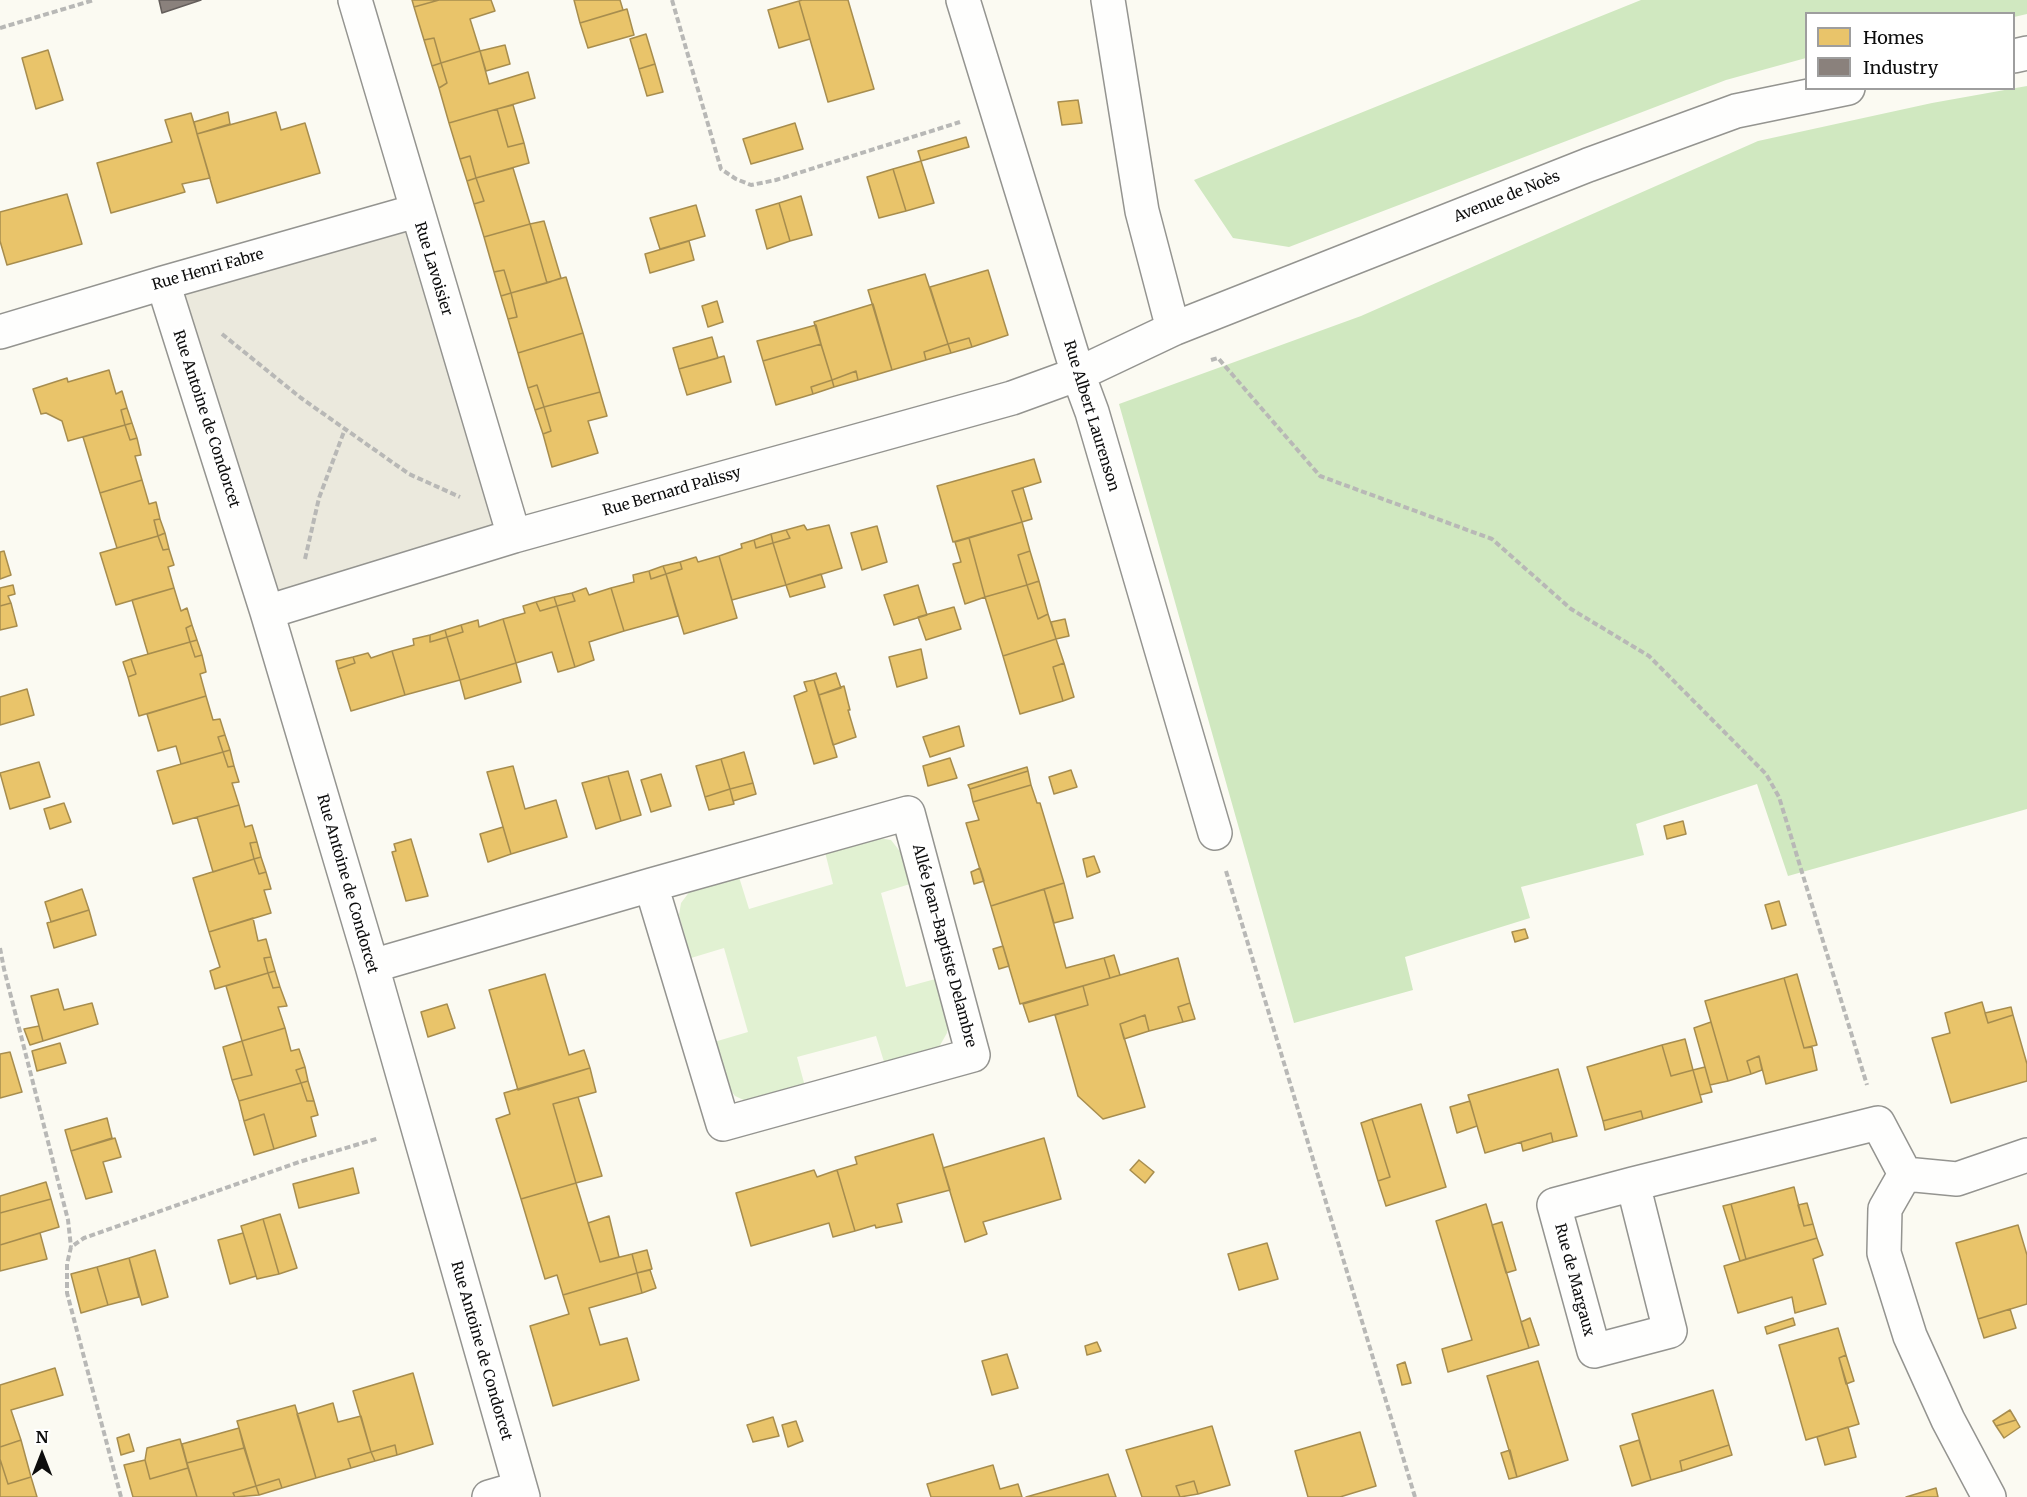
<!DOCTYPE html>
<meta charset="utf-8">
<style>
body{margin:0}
#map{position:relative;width:2027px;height:1497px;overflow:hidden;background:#fbfaf2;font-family:Merriweather,serif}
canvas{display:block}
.legend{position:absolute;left:1805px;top:12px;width:210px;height:78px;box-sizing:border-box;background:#fff;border:2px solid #9e9e9e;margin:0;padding:8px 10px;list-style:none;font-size:18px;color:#0d0d0d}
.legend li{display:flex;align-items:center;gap:12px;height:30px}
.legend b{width:30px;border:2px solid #9e9e9e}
.north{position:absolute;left:12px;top:1425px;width:60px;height:60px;-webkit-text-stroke:4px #fff;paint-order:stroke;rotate:0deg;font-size:16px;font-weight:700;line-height:24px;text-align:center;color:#0d0d0d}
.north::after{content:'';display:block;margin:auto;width:21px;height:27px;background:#0d0d0d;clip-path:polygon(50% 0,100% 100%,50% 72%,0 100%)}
</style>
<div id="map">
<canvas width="2027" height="1497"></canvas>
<ul class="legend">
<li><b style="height:16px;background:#e9c46a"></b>Homes</li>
<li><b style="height:16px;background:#8a817c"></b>Industry</li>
</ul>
<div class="north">N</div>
</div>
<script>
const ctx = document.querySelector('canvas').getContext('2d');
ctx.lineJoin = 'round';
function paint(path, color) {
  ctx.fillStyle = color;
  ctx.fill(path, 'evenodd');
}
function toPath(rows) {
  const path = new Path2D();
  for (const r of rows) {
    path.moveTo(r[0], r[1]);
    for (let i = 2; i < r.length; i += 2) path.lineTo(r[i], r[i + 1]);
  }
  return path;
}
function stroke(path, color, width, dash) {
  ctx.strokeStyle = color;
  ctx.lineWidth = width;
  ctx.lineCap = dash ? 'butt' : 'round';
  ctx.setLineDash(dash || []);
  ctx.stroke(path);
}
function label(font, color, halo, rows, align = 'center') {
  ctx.font = font + ' Merriweather,serif';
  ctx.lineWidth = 6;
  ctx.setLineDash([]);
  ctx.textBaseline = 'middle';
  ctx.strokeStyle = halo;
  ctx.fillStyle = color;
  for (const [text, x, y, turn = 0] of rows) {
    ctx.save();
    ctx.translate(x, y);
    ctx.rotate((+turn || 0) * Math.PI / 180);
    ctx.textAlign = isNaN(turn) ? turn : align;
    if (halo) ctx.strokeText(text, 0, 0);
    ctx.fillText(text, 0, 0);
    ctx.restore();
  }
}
const green = toPath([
 [873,837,891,840,902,854,910,884,881,893,906,987,939,978,949,1021,947,1033,939,1047,885,1065,876,1036,797,1057,806,1090,746,1101,735,1096,725,1083,714,1042,748,1032,724,948,691,958,679,915,681,903,690,891,739,877,749,909,833,884,825,852]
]);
const forest = toPath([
 [1641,0,2027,0,2027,14,2014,17,2014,14,1806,14,1806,58,1726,80,1289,247,1233,238,1194,180],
 [2027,86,2027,809,1788,876,1757,784,1636,824,1644,855,1521,887,1530,918,1405,957,1413,990,1294,1023,1119,404,1361,316,1758,141,1932,103]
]);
const plaza = toPath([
 [416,211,514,536,267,612,163,283]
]);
const homes = toPath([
 [412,0,439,0,414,7,412,0],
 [439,0,491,0,495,11,470,19,480,51,441,63,434,38,424,40,414,7,439,0],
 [574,0,620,0,623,10,580,23,574,0],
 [802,0,848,0,874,89,828,102,799,1,802,0],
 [799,1,810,39,779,48,768,10,799,1],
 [627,9,634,35,588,48,580,23,627,9],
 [646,34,655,64,639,69,630,39,646,34],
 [434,38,441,63,432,66,424,40,434,38],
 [505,45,510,64,486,71,480,51,505,45],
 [48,50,63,100,36,109,22,58,48,50],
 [480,51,489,84,528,72,535,98,449,123,439,88,447,83,441,63,480,51],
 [441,63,447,83,439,88,432,66,441,63],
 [655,64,663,92,647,96,639,69,655,64],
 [1078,100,1082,123,1062,125,1058,102,1078,100],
 [513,105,524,143,508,147,497,109,513,105],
 [497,109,508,147,524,143,529,163,476,178,470,156,460,159,449,123,497,109],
 [228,112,230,124,197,134,194,122,228,112],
 [276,112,281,130,305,123,320,173,217,203,197,134,276,112],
 [191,113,210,178,182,184,185,192,111,213,97,163,172,142,165,120,191,113],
 [795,123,803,149,751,164,743,139,795,123],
 [966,137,969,147,921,161,918,151,966,137],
 [470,156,476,178,467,181,460,159,470,156],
 [921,161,934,203,906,211,893,169,921,161],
 [513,168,530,224,484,237,474,204,484,201,476,178,513,168],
 [893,169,906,211,879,218,867,177,893,169],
 [476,178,484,201,474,204,467,181,476,178],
 [67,194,82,244,7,265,0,241,0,212,67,194],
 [801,196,812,235,790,241,779,203,801,196],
 [779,203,790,241,767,249,756,210,779,203],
 [696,205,705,236,660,249,650,218,696,205],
 [544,221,561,278,547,283,530,224,544,221],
 [530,224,547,283,511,293,504,270,494,272,484,237,530,224],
 [689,241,694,260,650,273,645,254,689,241],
 [504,270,511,293,501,296,494,272,504,270],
 [988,270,1008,335,972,347,969,338,948,344,930,287,988,270],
 [925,274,948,344,924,352,926,360,892,370,868,290,925,274],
 [566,277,583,333,518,353,508,319,517,317,511,293,566,277],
 [511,293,517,317,508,319,501,296,511,293],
 [717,301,723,322,708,327,702,306,717,301],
 [873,304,892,370,858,380,856,371,832,380,814,322,873,304],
 [816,325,821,344,763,361,757,341,816,325],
 [583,333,600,392,544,407,537,385,528,388,518,353,583,333],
 [712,337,718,358,679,369,673,348,712,337],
 [969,338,972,347,951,353,948,344,969,338],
 [821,344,832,380,811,387,813,394,776,405,763,361,821,344],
 [948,344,951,353,926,360,924,352,948,344],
 [724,356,731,382,687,395,679,369,724,356],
 [109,370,116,394,122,391,127,408,121,410,125,425,68,441,62,421,46,413,41,414,33,389,67,378,68,382,109,370],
 [856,371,858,380,834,387,832,380,856,371],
 [832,380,834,387,813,394,811,387,832,380],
 [537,385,544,407,535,410,528,388,537,385],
 [600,392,607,416,588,421,598,453,552,467,543,434,551,431,544,407,600,392],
 [544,407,551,431,543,434,535,410,544,407],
 [127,408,132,423,125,425,121,410,127,408],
 [132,423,137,438,130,440,125,425,132,423],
 [125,425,130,440,137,438,141,455,135,456,142,480,100,493,83,437,125,425],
 [1034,459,1041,482,1012,491,1022,522,953,542,937,486,1034,459],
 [142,480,149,504,156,502,160,519,154,520,158,536,117,548,100,493,142,480],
 [1023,488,1032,519,1022,522,1012,491,1023,488],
 [160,519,165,533,158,536,154,520,160,519],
 [1022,522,1030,551,1018,555,1027,585,985,597,969,538,1022,522],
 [804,525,807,530,829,525,842,568,786,585,773,543,790,538,786,530,804,525],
 [877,526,887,562,862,570,851,533,877,526],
 [786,530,790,538,773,543,771,534,786,530],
 [165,533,169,549,163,550,158,536,165,533],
 [771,534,773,543,756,548,754,540,771,534],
 [158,536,163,550,169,549,174,565,168,567,174,588,116,605,100,553,158,536],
 [969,538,985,597,965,604,953,564,961,562,955,542,969,538],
 [754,540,756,548,773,543,786,585,732,600,719,556,742,548,741,544,754,540],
 [4,551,11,575,0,579,0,552,4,551],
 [1030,551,1039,581,1027,585,1018,555,1030,551],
 [719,556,737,618,684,634,666,574,682,569,680,562,696,557,698,562,719,556],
 [680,562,682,569,666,574,663,566,680,562],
 [663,566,666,574,651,579,649,571,663,566],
 [649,571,651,579,666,574,678,616,624,631,611,588,634,582,633,575,649,571],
 [821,574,825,587,790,597,786,585,821,574],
 [1039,581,1048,614,1038,619,1027,585,1039,581],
 [13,585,15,594,8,596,11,603,0,606,0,588,13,585],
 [918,585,927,615,894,625,884,595,918,585],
 [1027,585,1038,619,1048,614,1056,639,1003,656,985,597,1027,585],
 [174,588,181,611,187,608,192,625,186,628,190,642,148,654,132,600,174,588],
 [586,588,589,595,611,588,624,631,589,642,594,660,575,667,557,606,575,601,572,593,586,588],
 [572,593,575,601,557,606,554,597,572,593],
 [554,597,557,606,540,611,536,602,554,597],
 [536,602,540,611,557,606,575,667,558,672,552,652,516,663,503,619,525,613,523,606,536,602],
 [11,603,17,626,0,630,0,606,11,603],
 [954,607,961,629,926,640,918,617,954,607],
 [503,619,516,663,460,680,447,637,463,632,461,625,478,620,479,627,503,619],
 [1065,619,1069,636,1056,639,1051,622,1065,619],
 [192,625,197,640,190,642,186,628,192,625],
 [461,625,463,632,447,637,445,630,461,625],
 [445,630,447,637,430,642,430,635,445,630],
 [430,635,430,642,447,637,460,680,405,695,392,651,414,645,413,639,430,635],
 [1056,639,1064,663,1053,667,1063,701,1020,714,1003,656,1056,639],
 [197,640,202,655,195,657,190,642,197,640],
 [190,642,195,657,202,655,206,672,200,674,206,696,139,716,128,677,136,674,131,659,190,642],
 [921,649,927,678,897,687,889,657,921,649],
 [392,651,405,695,351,711,338,669,355,663,353,657,368,653,371,658,392,651],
 [353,657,355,663,338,669,336,661,353,657],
 [131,659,136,674,128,677,123,662,131,659],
 [516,663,521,682,465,699,460,680,516,663],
 [1064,663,1074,697,1063,701,1053,667,1064,663],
 [836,673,841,688,819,695,814,680,836,673],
 [814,680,837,757,814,764,794,696,807,691,804,682,814,680],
 [844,686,850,710,848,710,856,737,833,745,819,695,844,686],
 [27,689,34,715,0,725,0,697,27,689],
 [206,696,213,720,220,719,225,735,218,737,223,752,181,764,176,746,158,751,147,714,206,696],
 [959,726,964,746,930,757,923,737,959,726],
 [225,735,230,750,223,752,218,737,225,735],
 [230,750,234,766,228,767,223,752,230,750],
 [223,752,228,767,234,766,239,782,232,783,239,805,173,824,157,771,223,752],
 [744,752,753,783,730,789,721,759,744,752],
 [950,758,957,778,928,786,923,766,950,758],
 [721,759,730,789,705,797,696,766,721,759],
 [39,762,50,797,10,809,0,773,39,762],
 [513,766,525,809,556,800,567,837,511,854,487,772,513,766],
 [1027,767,1028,771,970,789,968,785,1027,767],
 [1071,770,1077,787,1054,794,1049,777,1071,770],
 [628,771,641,815,621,821,608,776,628,771],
 [1028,771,1031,785,973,802,970,789,1028,771],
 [661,774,671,806,651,812,641,780,661,774],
 [608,776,621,821,596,829,582,783,608,776],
 [753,783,756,794,733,801,730,789,753,783],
 [1031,785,1037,803,1040,803,1064,883,991,906,966,823,979,820,973,802,1031,785],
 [730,789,734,804,709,810,705,797,730,789],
 [64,803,71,822,50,829,44,809,64,803],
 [239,805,245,827,252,825,257,842,250,843,254,859,213,872,197,817,239,805],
 [1683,821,1686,834,1667,839,1664,826,1683,821],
 [503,827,511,854,488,862,480,834,503,827],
 [411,839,428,896,406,901,392,852,396,851,394,844,411,839],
 [257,842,261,857,254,859,250,843,257,842],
 [1094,856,1100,872,1087,877,1083,859,1094,856],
 [261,857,266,872,259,874,254,859,261,857],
 [254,859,259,874,266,872,271,889,264,890,271,913,209,932,193,878,254,859],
 [980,868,984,881,974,884,971,872,980,868],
 [1064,883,1073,918,1054,923,1044,889,1064,883],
 [82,889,89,910,51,922,45,902,82,889],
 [1044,889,1066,968,1104,958,1110,978,1020,1004,991,906,1044,889],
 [1779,901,1786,925,1772,929,1765,905,1779,901],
 [89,910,96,935,54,948,47,923,89,910],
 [253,918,258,941,266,939,271,957,264,958,268,973,215,989,210,971,220,967,209,932,253,918],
 [1525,929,1528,938,1515,942,1512,932,1525,929],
 [1003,946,1009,966,999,969,993,949,1003,946],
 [1114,955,1120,975,1110,978,1104,958,1114,955],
 [271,957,275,971,268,973,264,958,271,957],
 [1178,958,1190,1003,1178,1007,1183,1022,1149,1031,1145,1015,1120,1024,1145,1107,1103,1119,1078,1096,1055,1015,1088,1005,1083,986,1178,958],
 [275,971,280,987,273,988,268,973,275,971],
 [268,973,273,988,280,987,287,1006,278,1007,285,1028,242,1041,226,986,268,973],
 [545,974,569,1055,584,1050,590,1068,518,1090,489,990,545,974],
 [1797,974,1817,1045,1804,1048,1784,978,1797,974],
 [1784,978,1804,1048,1812,1047,1817,1070,1766,1084,1759,1056,1747,1061,1751,1074,1728,1081,1705,1001,1784,978],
 [1083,986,1088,1005,1029,1022,1023,1004,1083,986],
 [58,989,64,1010,92,1003,98,1024,43,1041,31,996,58,989],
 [1982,1002,1988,1023,2013,1015,2027,1064,2027,1081,1951,1103,1932,1038,1950,1033,1945,1013,1982,1002],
 [1190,1003,1195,1019,1183,1022,1178,1007,1190,1003],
 [447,1004,455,1028,428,1037,421,1012,447,1004],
 [2011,1007,2013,1015,1988,1023,1985,1013,2011,1007],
 [1145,1015,1149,1031,1124,1039,1120,1024,1145,1015],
 [1711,1022,1728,1081,1710,1085,1694,1028,1711,1022],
 [39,1026,43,1041,30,1045,24,1029,39,1026],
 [285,1028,291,1051,299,1049,305,1067,296,1070,301,1083,239,1101,232,1080,252,1075,242,1041,285,1028],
 [1685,1039,1693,1070,1671,1076,1662,1045,1685,1039],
 [242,1041,252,1075,232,1080,223,1047,242,1041],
 [60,1043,66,1063,37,1071,32,1051,60,1043],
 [1662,1045,1671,1076,1693,1070,1702,1102,1643,1119,1641,1111,1603,1121,1587,1067,1662,1045],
 [10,1052,22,1092,0,1098,0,1054,10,1052],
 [1759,1056,1762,1070,1751,1074,1747,1061,1759,1056],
 [305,1067,308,1081,301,1083,296,1070,305,1067],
 [1705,1067,1712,1092,1700,1095,1693,1070,1705,1067],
 [590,1068,596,1092,553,1104,576,1183,521,1199,496,1119,510,1114,504,1093,590,1068],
 [1558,1069,1577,1136,1553,1142,1551,1133,1485,1153,1468,1095,1558,1069],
 [308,1081,314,1101,307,1101,301,1083,308,1081],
 [301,1083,307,1101,314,1101,318,1115,311,1117,316,1136,274,1149,264,1114,244,1121,239,1101,301,1083],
 [578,1097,602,1176,576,1183,553,1104,578,1097],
 [1470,1101,1477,1126,1457,1133,1450,1107,1470,1101],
 [1421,1104,1446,1187,1386,1206,1378,1181,1390,1177,1372,1119,1421,1104],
 [1641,1111,1643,1119,1605,1130,1603,1121,1641,1111],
 [264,1114,274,1149,254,1155,244,1121,264,1114],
 [107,1118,112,1138,71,1151,65,1130,107,1118],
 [1372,1119,1390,1177,1378,1181,1361,1123,1372,1119],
 [1551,1133,1553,1142,1523,1151,1521,1142,1551,1133],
 [933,1134,950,1190,897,1204,902,1222,876,1228,875,1225,855,1231,837,1170,857,1164,855,1157,933,1134],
 [115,1138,121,1157,103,1162,112,1192,86,1199,71,1151,115,1138],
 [1044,1138,1061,1199,983,1222,987,1234,965,1242,943,1168,1044,1138],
 [1139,1160,1154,1172,1145,1183,1130,1170,1139,1160],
 [353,1168,359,1193,299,1208,293,1184,353,1168],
 [814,1170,817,1177,837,1170,855,1231,833,1237,829,1223,751,1246,736,1193,814,1170],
 [46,1182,51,1199,0,1213,0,1196,46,1182],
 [576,1183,600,1262,632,1254,637,1273,563,1295,557,1275,545,1279,521,1199,576,1183],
 [1794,1187,1804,1226,1813,1224,1817,1238,1746,1259,1731,1204,1794,1187],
 [51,1199,59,1227,0,1245,0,1213,51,1199],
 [1807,1203,1813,1224,1804,1226,1798,1205,1807,1203],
 [1486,1204,1529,1348,1448,1372,1442,1349,1472,1340,1436,1221,1486,1204],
 [1731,1204,1746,1259,1740,1261,1723,1206,1731,1204],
 [280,1214,297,1268,279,1274,263,1219,280,1214],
 [609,1216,619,1257,600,1262,588,1223,609,1216],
 [263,1219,279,1274,257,1279,241,1226,263,1219],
 [1502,1222,1516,1270,1506,1273,1492,1225,1502,1222],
 [2018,1225,2027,1255,2027,1304,1978,1319,1956,1243,2018,1225],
 [40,1233,47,1259,0,1271,0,1245,40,1233],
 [243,1233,256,1276,230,1284,218,1240,243,1233],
 [1817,1238,1823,1255,1813,1259,1826,1304,1795,1313,1792,1297,1738,1313,1724,1266,1817,1238],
 [1267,1243,1278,1279,1239,1290,1228,1254,1267,1243],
 [155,1250,168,1297,142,1305,129,1258,155,1250],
 [647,1250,652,1269,637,1273,632,1254,647,1250],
 [129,1258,139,1297,108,1305,97,1267,129,1258],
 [97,1267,108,1305,81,1313,71,1274,97,1267],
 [650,1270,656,1288,642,1293,637,1273,650,1270],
 [637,1273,642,1293,589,1308,600,1345,627,1338,639,1380,553,1406,530,1326,569,1314,563,1295,637,1273],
 [2010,1309,2016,1328,1984,1338,1978,1319,2010,1309],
 [1530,1318,1539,1345,1529,1348,1521,1322,1530,1318],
 [1793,1318,1795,1325,1767,1334,1765,1327,1793,1318],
 [1838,1328,1846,1355,1839,1358,1859,1424,1806,1440,1779,1345,1838,1328],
 [1097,1342,1101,1351,1087,1355,1085,1346,1097,1342],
 [1007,1354,1018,1388,992,1395,982,1361,1007,1354],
 [1846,1355,1854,1381,1846,1384,1839,1358,1846,1355],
 [1538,1361,1568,1460,1517,1477,1487,1376,1538,1361],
 [1405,1362,1411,1383,1402,1385,1397,1365,1405,1362],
 [55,1368,63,1395,11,1410,21,1440,0,1447,0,1385,55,1368],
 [413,1373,433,1444,397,1455,395,1445,371,1452,353,1391,413,1373],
 [1713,1390,1729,1445,1680,1461,1682,1471,1651,1480,1632,1414,1713,1390],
 [333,1403,338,1422,361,1416,371,1452,348,1459,351,1468,316,1478,297,1414,333,1403],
 [295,1405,316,1478,282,1488,279,1479,256,1486,237,1421,295,1405],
 [2010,1410,2016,1420,1996,1426,1993,1421,2010,1410],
 [773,1417,779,1436,753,1442,747,1425,773,1417],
 [2016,1420,2020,1427,2004,1438,1996,1426,2016,1420],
 [796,1421,803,1441,788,1447,782,1425,796,1421],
 [1212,1426,1230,1485,1198,1494,1194,1481,1176,1486,1180,1497,1142,1497,1126,1450,1212,1426],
 [1848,1427,1856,1457,1825,1465,1817,1437,1848,1427],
 [239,1428,244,1448,187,1463,182,1444,239,1428],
 [1360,1432,1376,1486,1340,1497,1308,1497,1295,1451,1360,1432],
 [129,1434,134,1451,121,1455,117,1438,129,1434],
 [180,1439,188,1468,150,1479,145,1460,147,1448,180,1439],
 [21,1440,31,1477,8,1484,0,1459,0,1447,21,1440],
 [1639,1440,1651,1480,1632,1486,1620,1446,1639,1440],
 [395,1445,397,1455,375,1461,371,1452,395,1445],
 [1729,1445,1732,1455,1682,1471,1680,1461,1729,1445],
 [244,1448,256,1486,233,1493,235,1497,197,1497,187,1463,244,1448],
 [1510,1450,1517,1477,1509,1479,1501,1453,1510,1450],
 [371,1452,375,1461,351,1468,348,1459,371,1452],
 [0,1459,8,1484,31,1477,37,1497,0,1497,0,1459],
 [145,1460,150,1479,188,1468,197,1497,133,1497,124,1465,145,1460],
 [993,1465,1000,1489,1018,1484,1022,1497,931,1497,927,1484,993,1465],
 [1108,1474,1116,1497,1026,1497,1108,1474],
 [279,1479,282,1488,259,1495,256,1486,279,1479],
 [1194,1481,1198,1494,1180,1497,1176,1486,1194,1481],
 [256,1486,259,1495,235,1497,233,1493,256,1486],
 [1936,1488,1938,1497,1906,1497,1936,1488]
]);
const industry = toPath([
 [159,0,201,0,162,13,159,0]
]);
const path = toPath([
 [672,0,721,169,736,179,751,185,776,180,960,122],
 [0,28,94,0],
 [222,334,301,398,409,474,460,497],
 [1211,360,1218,358,1320,476,1492,539,1571,609,1649,656,1766,774,1779,797,1867,1085],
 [305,559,319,498,345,429],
 [1226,871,1415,1497],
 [0,948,4,969,68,1220,71,1247],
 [121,1497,67,1293,67,1264,71,1247,84,1238,299,1162,379,1138]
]);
const minor = toPath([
 [355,0,514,536],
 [963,0,1078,374,1092,412,1215,833],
 [1108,0,1142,211,1173,329],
 [2014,56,2027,53],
 [163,283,267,612,372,966,523,1497],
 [0,332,163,283,416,211],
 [267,612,514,536,1012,398,1078,374,1173,329,1588,165,1736,111,1848,88],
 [372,966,651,885,908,813,973,1055,723,1124,651,885],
 [1905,1174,1957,1179,2027,1155],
 [1633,1184,1670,1331,1594,1351,1554,1205,1633,1184,1878,1123,1905,1174,1885,1209,1884,1253,1910,1336,1948,1420,1989,1497],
 [489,1497,520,1488]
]);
const streetNames = [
 ["Avenue de Noès",1507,197,-22],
 ["Rue Lavoisier",433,269,73],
 ["Rue Henri Fabre",208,270,-16],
 ["Rue Albert Laurenson",1091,416,73],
 ["Rue Antoine de Condorcet",206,419,72],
 ["Rue Bernard Palissy",672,492,-16],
 ["Rue Antoine de Condorcet",347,884,74],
 ["Allée Jean-Baptiste Delambre",944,946,75],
 ["Rue de Margaux",1574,1280,75],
 ["Rue Antoine de Condorcet",481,1351,74]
];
paint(green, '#e1f1d2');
paint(forest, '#d0e8c0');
paint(plaza, '#ebe9dd');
paint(homes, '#e9c46a');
stroke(homes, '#a78d4e', 1.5);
paint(industry, '#8a817c');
stroke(industry, '#645e5b', 1.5);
stroke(minor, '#949490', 36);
stroke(path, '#b8b8b6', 4, [6, 3]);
stroke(minor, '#fefefd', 33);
label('15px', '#0d0d0d', '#fff', streetNames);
</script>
